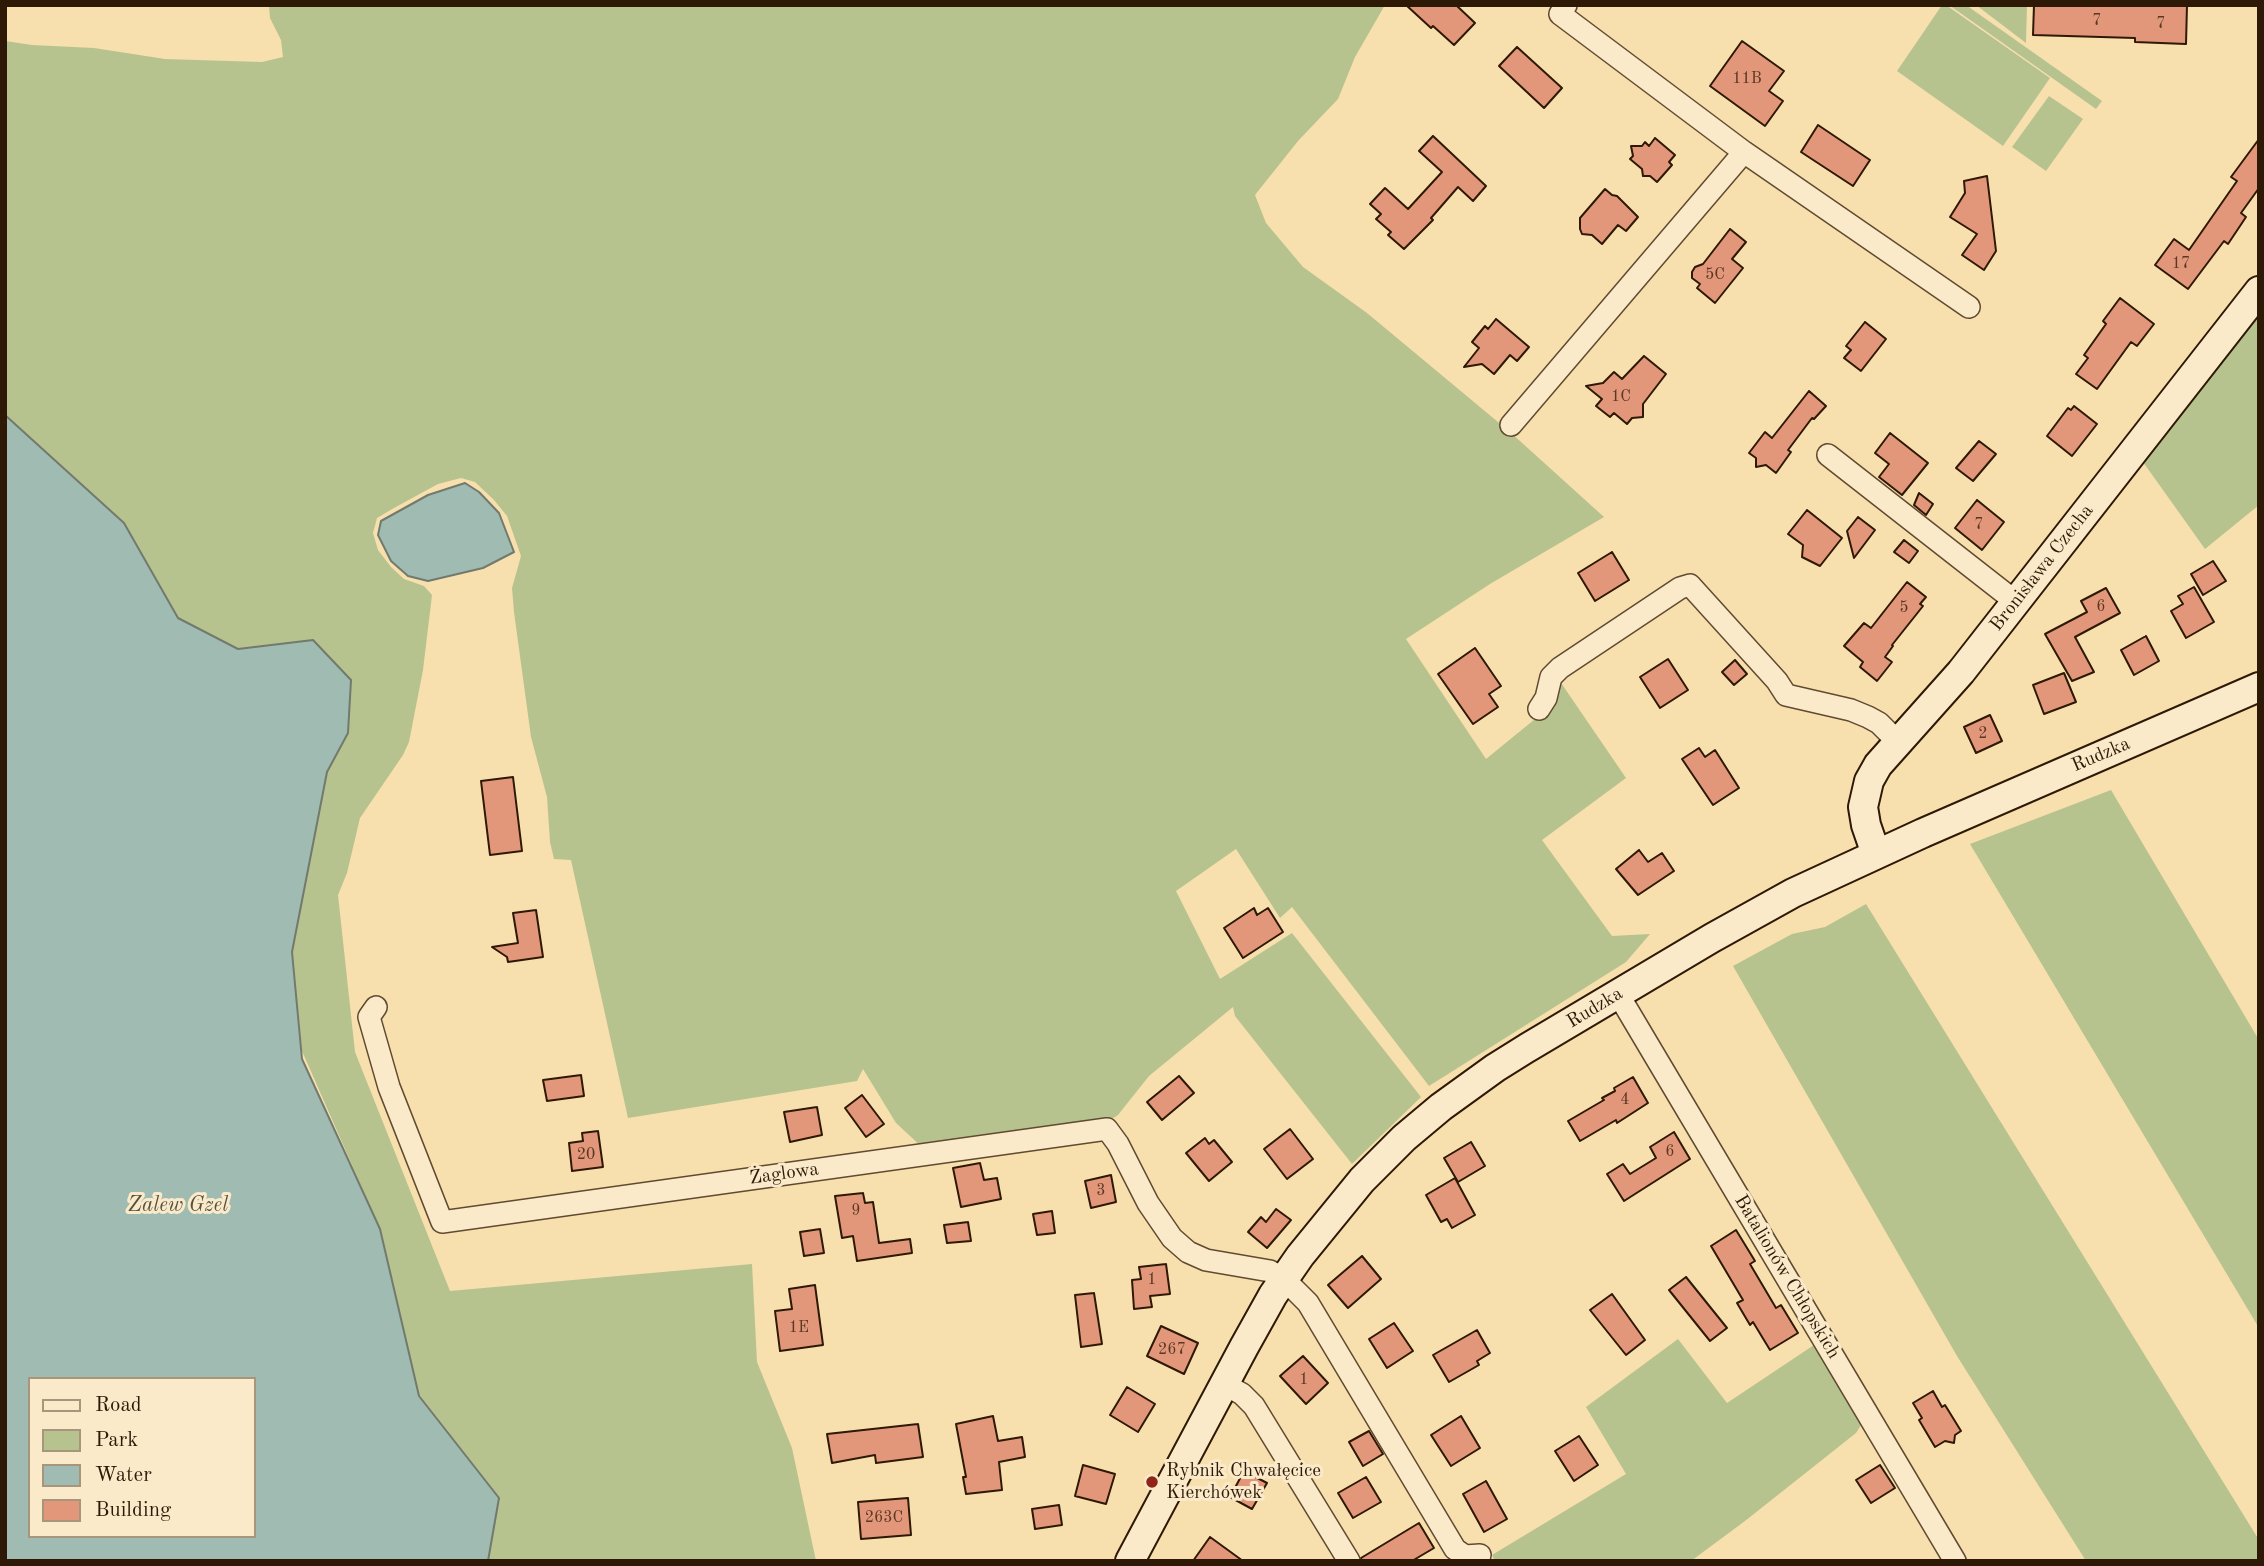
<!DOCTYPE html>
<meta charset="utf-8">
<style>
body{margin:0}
#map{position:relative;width:2264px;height:1566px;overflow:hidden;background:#f8dfae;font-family:"Old Standard TT",serif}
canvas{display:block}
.frame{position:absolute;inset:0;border:7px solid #2e1906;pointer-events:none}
.legend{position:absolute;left:28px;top:1377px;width:228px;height:161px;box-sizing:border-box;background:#faeaca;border:2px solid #a8967c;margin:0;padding:9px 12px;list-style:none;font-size:21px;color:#2e1906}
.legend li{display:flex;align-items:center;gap:14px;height:35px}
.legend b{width:35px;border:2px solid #a8967c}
</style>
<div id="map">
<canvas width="2264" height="1566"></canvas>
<div class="frame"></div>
<ul class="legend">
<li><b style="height:9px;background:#faeaca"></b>Road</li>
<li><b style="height:19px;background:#b7c38f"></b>Park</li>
<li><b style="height:19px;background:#9fbbb2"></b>Water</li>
<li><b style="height:19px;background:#e3977a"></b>Building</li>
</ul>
</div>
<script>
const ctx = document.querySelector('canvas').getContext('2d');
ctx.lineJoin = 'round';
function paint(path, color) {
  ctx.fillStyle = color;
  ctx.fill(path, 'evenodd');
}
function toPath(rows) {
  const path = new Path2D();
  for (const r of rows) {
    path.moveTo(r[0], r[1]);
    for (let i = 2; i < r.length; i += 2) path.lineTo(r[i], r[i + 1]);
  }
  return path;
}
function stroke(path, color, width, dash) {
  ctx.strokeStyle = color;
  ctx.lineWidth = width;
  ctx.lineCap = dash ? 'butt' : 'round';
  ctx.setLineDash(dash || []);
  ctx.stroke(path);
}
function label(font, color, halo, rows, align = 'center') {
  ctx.font = font + ' "Old Standard TT",serif';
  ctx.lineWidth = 6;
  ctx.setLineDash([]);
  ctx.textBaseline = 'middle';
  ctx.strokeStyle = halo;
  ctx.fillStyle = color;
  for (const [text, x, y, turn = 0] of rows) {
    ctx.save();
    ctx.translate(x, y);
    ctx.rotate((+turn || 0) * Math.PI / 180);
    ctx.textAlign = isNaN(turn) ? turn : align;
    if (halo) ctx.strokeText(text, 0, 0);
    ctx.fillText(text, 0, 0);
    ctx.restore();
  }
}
const green = toPath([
 [269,5,1385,5,1355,57,1338,99,1298,141,1255,195,1266,223,1303,267,1367,313,1510,432,1604,517,1490,584,1406,639,1486,759,1551,706,1557,677,1626,778,1542,840,1612,936,1650,934,1626,962,1429,1086,1292,907,1280,918,1236,849,1176,891,1220,979,1292,933,1421,1097,1352,1164,1235,1016,1233,1007,1149,1076,1118,1115,1104,1124,923,1148,896,1123,863,1069,857,1081,628,1118,571,860,554,859,550,842,547,797,531,737,514,612,512,588,521,556,507,516,494,500,475,482,461,478,438,484,394,508,377,518,373,533,378,550,391,567,404,579,424,586,432,595,423,670,409,742,403,755,360,818,347,873,338,895,355,1052,450,1291,752,1264,757,1362,792,1448,816,1561,488,1561,498,1498,419,1396,380,1229,302,1051,292,952,327,772,348,733,313,640,238,649,178,618,124,523,5,415,5,41,32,45,94,48,165,59,262,62,283,57,281,40,270,18],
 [1942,5,1946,5,2050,78,2003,146,1897,71],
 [1949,5,1966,5,2102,101,2096,109],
 [1976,5,2027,5,2026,43],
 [2049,96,2083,119,2046,171,2012,147],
 [2259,310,2259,505,2205,549,2143,462],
 [2111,790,2259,1040,2259,1328,1970,844],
 [1866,904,2259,1540,2259,1561,2086,1561,1957,1356,1733,966,1792,934,1825,927],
 [1678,1339,1727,1403,1817,1343,1863,1422,1856,1433,1745,1521,1691,1561,1495,1561,1492,1555,1626,1474,1586,1407]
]);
const water = toPath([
 [5,415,124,523,178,618,238,649,313,640,351,680,348,733,327,772,292,952,302,1059,380,1229,419,1396,499,1498,488,1561,5,1561,5,415],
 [30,1379,254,1379,254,1536,30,1536,30,1379],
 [465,483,479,492,499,513,514,552,483,568,428,581,408,576,391,561,378,535,381,521,428,495,465,483]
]);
const building = toPath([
 [1406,5,1456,5,1475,23,1454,45,1433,26,1431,28,1406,5],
 [2034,5,2187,5,2186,44,2135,42,2135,38,2033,35,2034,5],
 [1742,41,1784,71,1769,91,1783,101,1765,126,1710,86,1742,41],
 [1517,47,1562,88,1544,108,1499,66,1517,47],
 [1818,125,1870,160,1853,186,1801,152,1818,125],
 [1433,136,1486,186,1473,201,1458,187,1431,218,1433,220,1404,249,1388,235,1391,232,1376,219,1381,214,1370,204,1385,188,1408,209,1442,172,1419,151,1433,136],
 [1655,138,1675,155,1669,162,1672,165,1657,182,1650,176,1643,176,1642,169,1630,159,1633,156,1631,146,1642,146,1645,142,1649,146,1655,138],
 [2259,139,2259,188,2241,213,2246,217,2228,244,2224,241,2188,289,2155,265,2174,239,2189,250,2237,181,2231,177,2259,139],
 [1987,176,1996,251,1984,270,1962,255,1977,234,1950,217,1965,193,1964,181,1987,176],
 [1605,189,1612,195,1617,196,1638,217,1626,231,1618,225,1602,244,1592,235,1582,234,1580,229,1580,218,1605,189],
 [1730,229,1746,242,1732,259,1743,268,1715,303,1697,288,1700,284,1692,278,1692,272,1695,267,1703,264,1730,229],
 [2120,298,2154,324,2137,346,2131,342,2097,389,2076,374,2088,358,2084,355,2106,324,2103,321,2120,298],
 [1496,319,1529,347,1517,361,1510,355,1494,374,1482,364,1464,367,1479,348,1472,342,1485,326,1488,329,1496,319],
 [1865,322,1886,339,1861,371,1844,358,1851,350,1846,346,1865,322],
 [1644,356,1666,374,1643,404,1643,417,1632,418,1627,424,1614,413,1610,417,1596,406,1602,399,1586,386,1603,383,1614,372,1622,379,1644,356],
 [1809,391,1826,406,1814,419,1812,418,1788,450,1791,452,1776,473,1766,465,1756,467,1756,458,1749,453,1765,432,1772,438,1809,391],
 [2074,406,2097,424,2072,456,2047,436,2068,408,2071,410,2074,406],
 [1890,433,1928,463,1902,495,1879,477,1889,464,1875,453,1890,433],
 [1979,441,1996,454,1973,481,1956,468,1979,441],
 [1919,493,1933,504,1926,515,1914,505,1919,493],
 [1977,500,2004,522,1982,550,1955,528,1977,500],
 [1807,510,1842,538,1820,566,1802,557,1803,545,1788,534,1807,510],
 [1858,517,1875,530,1854,558,1847,531,1858,517],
 [1904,540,1918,551,1909,563,1894,552,1904,540],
 [1612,552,1629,580,1595,601,1578,573,1612,552],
 [2213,561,2226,581,2203,595,2191,574,2213,561],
 [1907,582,1926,597,1920,604,1923,606,1892,645,1893,646,1885,657,1892,662,1877,681,1860,667,1863,662,1844,646,1864,623,1871,628,1907,582],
 [2194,587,2214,622,2186,638,2171,611,2183,604,2178,596,2194,587],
 [2106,588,2120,613,2075,637,2094,672,2072,681,2045,634,2087,612,2081,601,2106,588],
 [2146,636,2159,661,2134,675,2121,650,2146,636],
 [1475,648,1501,686,1489,694,1498,707,1473,724,1438,674,1475,648],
 [1668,659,1688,690,1660,708,1640,677,1668,659],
 [1735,660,1747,674,1734,685,1722,672,1735,660],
 [2064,673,2076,702,2044,714,2033,685,2064,673],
 [1990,715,2002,741,1976,753,1964,727,1990,715],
 [1699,748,1705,757,1715,750,1739,788,1713,805,1682,759,1699,748],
 [513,777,522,851,490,855,481,781,513,777],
 [1639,850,1648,862,1662,853,1674,871,1638,895,1616,869,1639,850],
 [1254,908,1257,915,1268,908,1283,932,1243,958,1224,928,1254,908],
 [536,910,543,957,508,962,507,957,492,947,518,943,513,913,536,910],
 [581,1075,584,1096,547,1101,543,1080,581,1075],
 [1179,1076,1194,1093,1162,1120,1147,1102,1179,1076],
 [1633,1077,1648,1103,1617,1123,1616,1120,1580,1141,1568,1121,1604,1100,1602,1098,1615,1091,1614,1088,1633,1077],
 [862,1095,884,1124,866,1137,845,1108,862,1095],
 [817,1107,822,1135,790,1142,784,1112,817,1107],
 [1290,1129,1313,1159,1287,1179,1264,1149,1290,1129],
 [598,1131,603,1167,572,1171,569,1143,583,1141,582,1133,598,1131],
 [1674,1132,1690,1159,1624,1201,1607,1174,1623,1164,1630,1174,1656,1158,1650,1147,1674,1132],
 [1205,1138,1209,1144,1214,1140,1232,1162,1209,1181,1186,1153,1205,1138],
 [1471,1142,1485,1166,1458,1182,1444,1158,1471,1142],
 [980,1163,984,1180,997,1178,1001,1199,961,1207,953,1168,980,1163],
 [1111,1175,1116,1202,1091,1208,1085,1181,1111,1175],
 [1455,1178,1475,1215,1452,1228,1447,1219,1441,1222,1426,1195,1455,1178],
 [863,1193,865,1203,873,1202,879,1243,910,1239,912,1253,857,1261,853,1236,842,1238,835,1196,863,1193],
 [1276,1209,1291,1220,1267,1248,1248,1232,1261,1217,1266,1222,1276,1209],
 [1052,1211,1055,1233,1037,1235,1033,1214,1052,1211],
 [968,1222,971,1241,947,1243,944,1225,968,1222],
 [820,1229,824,1253,804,1256,800,1232,820,1229],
 [1736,1230,1755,1261,1750,1264,1776,1308,1781,1305,1798,1333,1770,1350,1753,1322,1750,1325,1737,1303,1743,1300,1711,1246,1736,1230],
 [1362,1256,1381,1279,1348,1308,1328,1285,1362,1256],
 [1166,1264,1170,1294,1150,1296,1152,1307,1134,1309,1132,1280,1141,1279,1139,1267,1166,1264],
 [1686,1277,1727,1328,1710,1341,1669,1290,1686,1277],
 [815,1285,823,1345,780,1351,775,1311,792,1309,789,1289,815,1285],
 [1094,1293,1102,1344,1081,1347,1075,1295,1094,1293],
 [1612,1294,1645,1340,1626,1355,1590,1310,1612,1294],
 [1394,1323,1413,1351,1387,1368,1369,1339,1394,1323],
 [1161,1326,1198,1343,1184,1374,1147,1356,1161,1326],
 [1477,1330,1490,1353,1477,1361,1479,1365,1449,1382,1433,1355,1477,1330],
 [1303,1356,1328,1383,1306,1404,1280,1376,1303,1356],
 [1127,1387,1155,1404,1138,1432,1110,1415,1127,1387],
 [1933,1391,1942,1407,1945,1405,1961,1431,1955,1435,1954,1443,1945,1441,1935,1447,1919,1420,1922,1418,1913,1403,1933,1391],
 [993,1416,998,1441,1022,1437,1025,1457,999,1462,1002,1490,966,1494,963,1477,966,1477,956,1424,993,1416],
 [1461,1416,1480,1448,1451,1466,1431,1435,1461,1416],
 [918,1424,923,1457,876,1463,875,1455,832,1463,827,1434,918,1424],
 [1369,1431,1383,1454,1363,1466,1349,1442,1369,1431],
 [1579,1436,1598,1465,1574,1481,1555,1451,1579,1436],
 [1083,1465,1115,1474,1106,1504,1075,1496,1083,1465],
 [1880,1465,1895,1488,1871,1503,1856,1480,1880,1465],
 [1244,1471,1267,1483,1252,1509,1230,1497,1244,1471],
 [1366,1477,1381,1502,1353,1518,1338,1493,1366,1477],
 [1486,1481,1507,1519,1484,1532,1463,1494,1486,1481],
 [908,1498,911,1535,861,1539,858,1502,908,1498],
 [1059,1505,1062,1525,1035,1529,1032,1509,1059,1505],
 [1419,1523,1434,1548,1412,1561,1362,1561,1361,1558,1419,1523],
 [1210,1537,1243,1561,1193,1561,1210,1537]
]);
const street = toPath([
 [1744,152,1969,307],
 [1511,425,1744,152,1560,14,1566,5],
 [1828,455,2016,602],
 [1539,709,1546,698,1551,677,1560,668,1680,588,1690,585,1777,681,1786,695,1851,710,1868,717,1879,723,1898,742],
 [1618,994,1955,1561],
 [376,1007,369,1017,389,1087,442,1222,1107,1129,1118,1144,1148,1203,1172,1238,1188,1252,1206,1260,1270,1271,1284,1279,1308,1303,1455,1549,1465,1556,1480,1555],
 [1224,1384,1242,1394,1254,1406,1349,1561]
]);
const secondary = toPath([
 [1876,854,1866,825,1863,807,1869,781,1878,765,1961,672,2259,291],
 [1130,1561,1244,1347,1273,1295,1300,1256,1362,1180,1404,1138,1441,1107,1495,1068,1527,1048,1712,938,1793,893,1923,833,2259,687]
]);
const markers = [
 [1152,1482,7,"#8f2418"]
];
const numberNames = [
 ["7",2097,21],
 ["7",2161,24],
 ["11B",1747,79],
 ["17",2181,264],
 ["5C",1715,275],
 ["1C",1621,397],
 ["7",1979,525],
 ["6",2101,607],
 ["5",1904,608],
 ["2",1983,734],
 ["4",1625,1100],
 ["6",1670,1152],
 ["20",586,1155],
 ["3",1101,1191],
 ["9",856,1211],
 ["1",1152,1280],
 ["1E",799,1328],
 ["267",1172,1350],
 ["1",1304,1380],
 ["263C",884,1518]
];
const streetNames = [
 ["Bronisława Czecha",2042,568,-52],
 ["Rudzka",2101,755,-23],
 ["Rudzka",1595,1008,-31],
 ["Żaglowa",784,1174,-8],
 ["Batalionów Chłopskich",1787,1277,59]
];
const poiNames = [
 ["Rybnik Chwałęcice",1166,1471],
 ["Kierchówek",1166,1493]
];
const waterNames = [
 ["Zalew Gzel",178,1205]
];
paint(green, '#b7c38f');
paint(water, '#9fbbb2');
stroke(water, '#727a6d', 2);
paint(building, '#e3977a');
stroke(building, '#2e1906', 2);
stroke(street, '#604a30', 24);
stroke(secondary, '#2e1906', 32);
stroke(street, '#faeaca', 21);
stroke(secondary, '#faeaca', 28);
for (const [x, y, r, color] of markers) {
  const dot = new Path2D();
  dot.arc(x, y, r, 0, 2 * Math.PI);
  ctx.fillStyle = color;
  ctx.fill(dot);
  stroke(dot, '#faeaca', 2.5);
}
label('16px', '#5b3823', null, numberNames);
label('19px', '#2e1906', '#faeaca', streetNames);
label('19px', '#2e1906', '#faeaca', poiNames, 'left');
label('italic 21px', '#565242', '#faeaca', waterNames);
</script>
